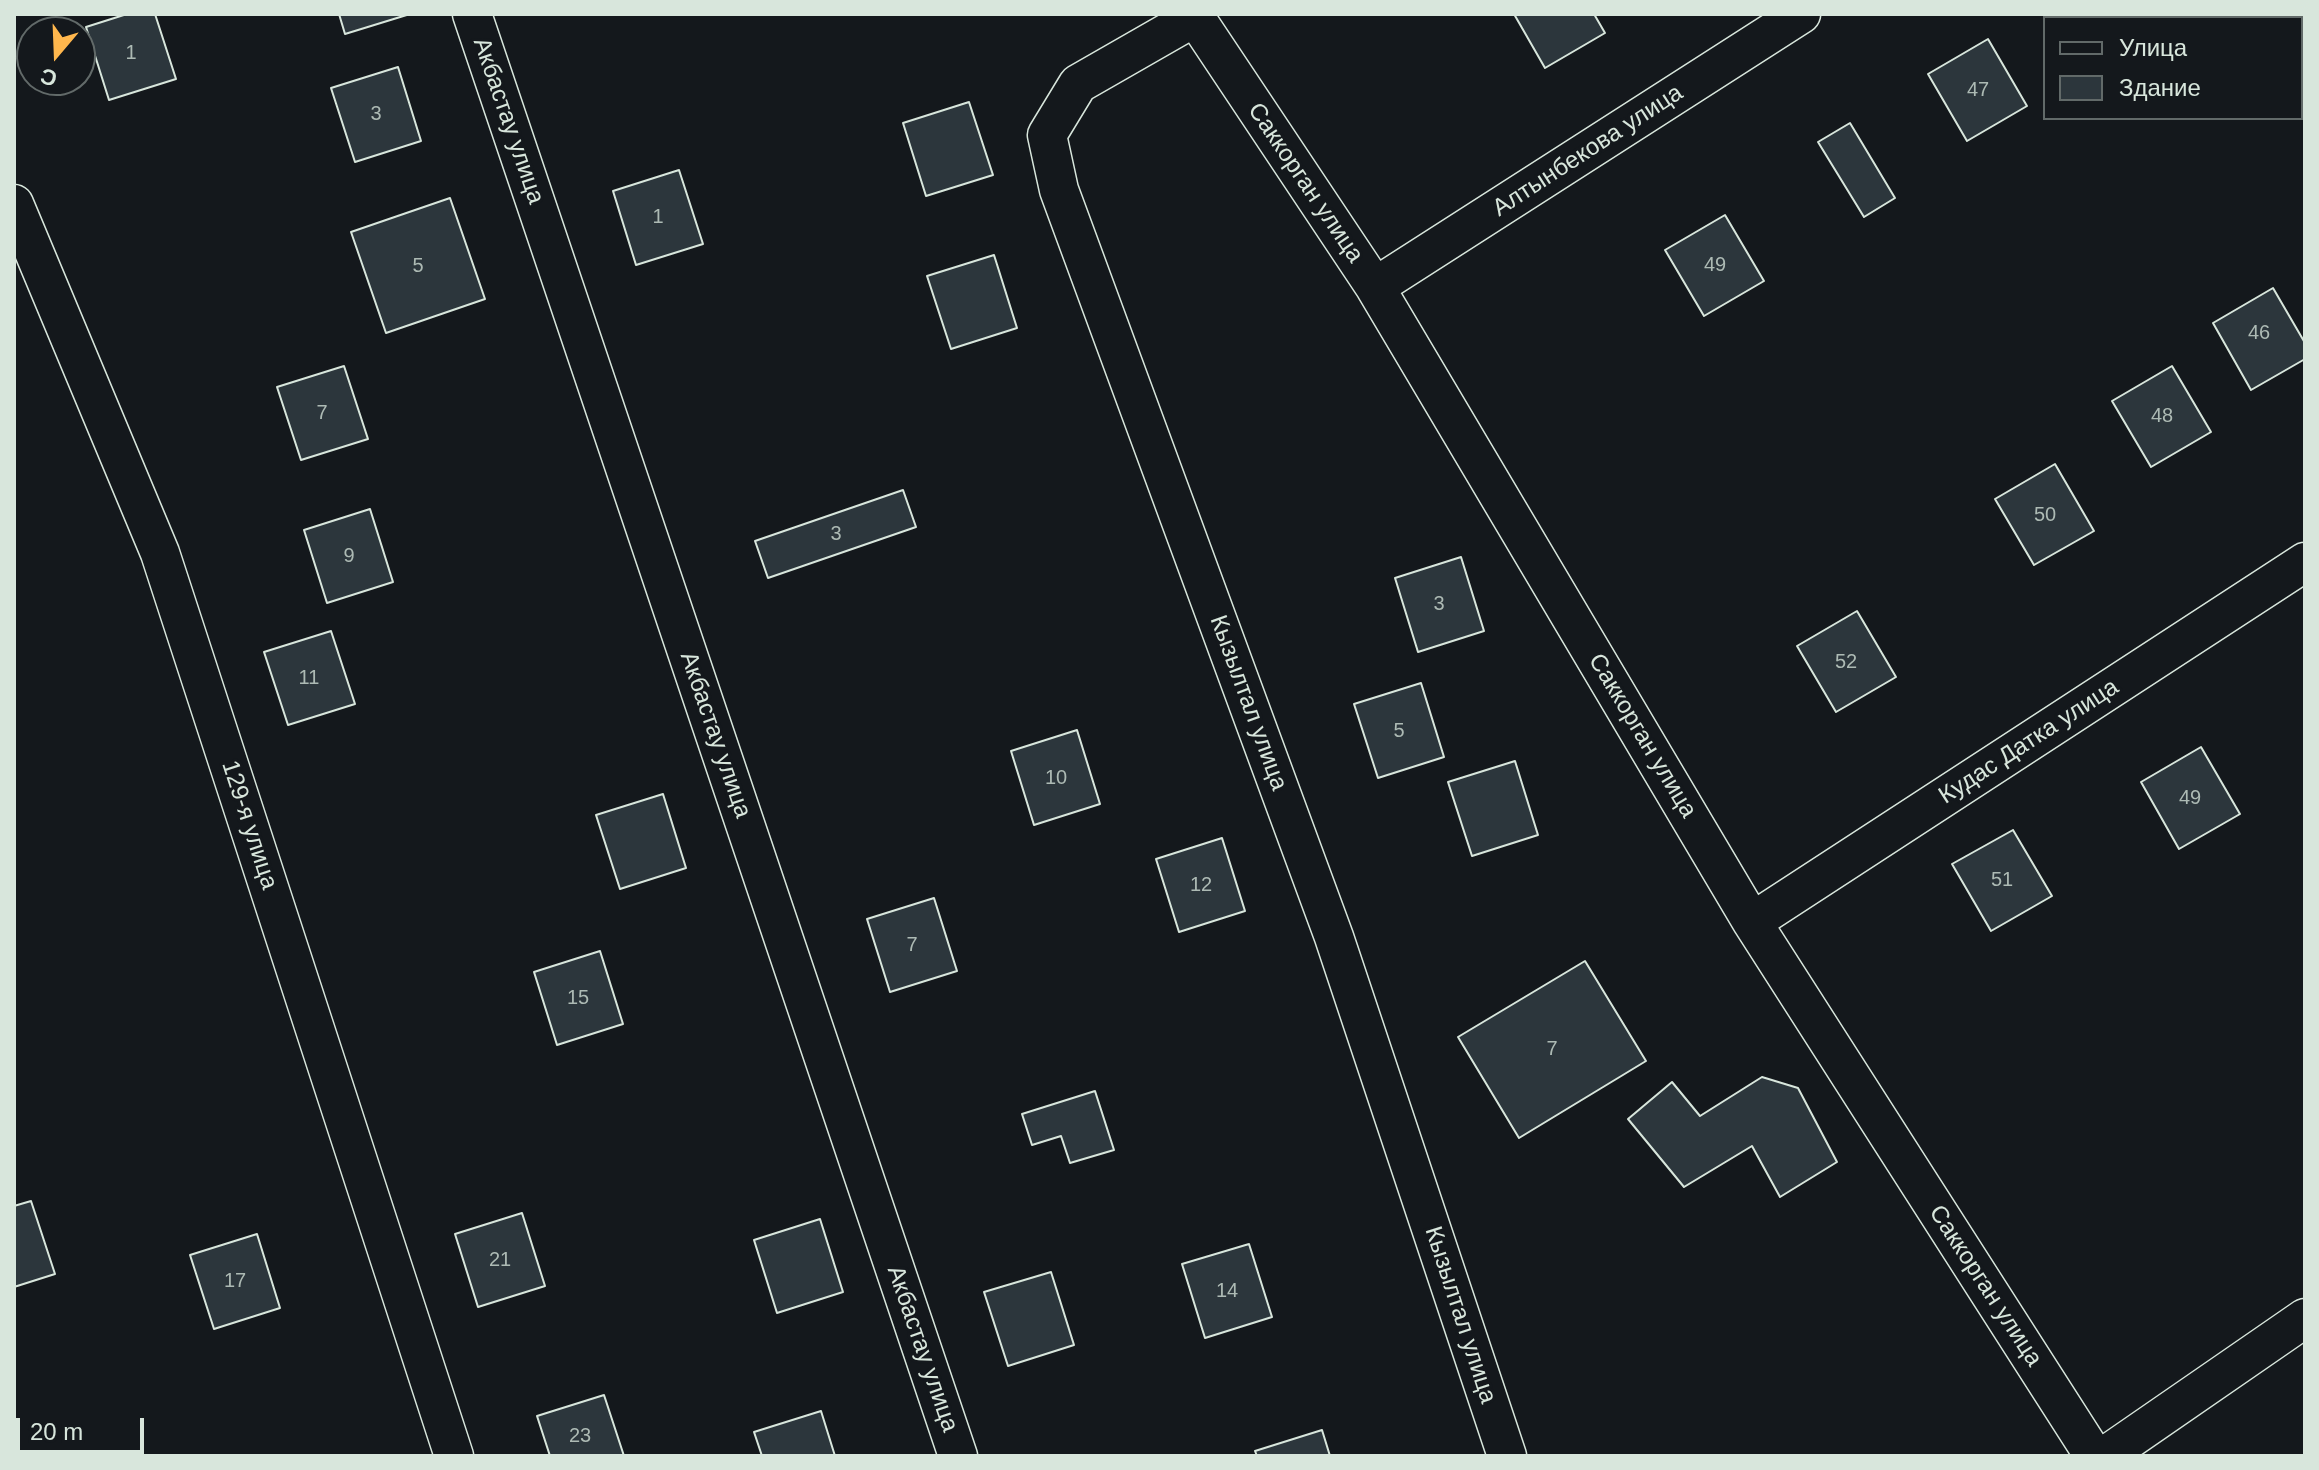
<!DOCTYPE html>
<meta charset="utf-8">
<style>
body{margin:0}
#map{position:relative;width:2319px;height:1470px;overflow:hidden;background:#14181c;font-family:Helvetica,sans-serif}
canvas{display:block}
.frame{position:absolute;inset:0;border:16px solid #d8e6dc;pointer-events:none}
.legend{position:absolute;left:2043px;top:16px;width:260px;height:104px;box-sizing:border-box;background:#14181c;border:2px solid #626a69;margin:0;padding:10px 14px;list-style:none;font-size:24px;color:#d8e6dc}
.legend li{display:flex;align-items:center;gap:16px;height:40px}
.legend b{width:40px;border:2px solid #626a69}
.north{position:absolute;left:16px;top:16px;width:80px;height:80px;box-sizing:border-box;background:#14181c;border:2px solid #626a69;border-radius:50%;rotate:199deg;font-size:22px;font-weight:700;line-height:32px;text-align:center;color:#d8e6dc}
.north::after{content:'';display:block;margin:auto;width:28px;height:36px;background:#ffb74d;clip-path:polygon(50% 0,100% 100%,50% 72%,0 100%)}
.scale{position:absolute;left:16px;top:1418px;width:128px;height:36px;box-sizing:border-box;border:4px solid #d8e6dc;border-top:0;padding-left:10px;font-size:24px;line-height:28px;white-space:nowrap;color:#d8e6dc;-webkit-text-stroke:6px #14181c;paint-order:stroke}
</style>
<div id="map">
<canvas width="2319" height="1470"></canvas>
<div class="frame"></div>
<ul class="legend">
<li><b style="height:10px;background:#14181c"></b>Улица</li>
<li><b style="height:22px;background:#2c363c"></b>Здание</li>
</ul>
<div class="north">С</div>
<div class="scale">20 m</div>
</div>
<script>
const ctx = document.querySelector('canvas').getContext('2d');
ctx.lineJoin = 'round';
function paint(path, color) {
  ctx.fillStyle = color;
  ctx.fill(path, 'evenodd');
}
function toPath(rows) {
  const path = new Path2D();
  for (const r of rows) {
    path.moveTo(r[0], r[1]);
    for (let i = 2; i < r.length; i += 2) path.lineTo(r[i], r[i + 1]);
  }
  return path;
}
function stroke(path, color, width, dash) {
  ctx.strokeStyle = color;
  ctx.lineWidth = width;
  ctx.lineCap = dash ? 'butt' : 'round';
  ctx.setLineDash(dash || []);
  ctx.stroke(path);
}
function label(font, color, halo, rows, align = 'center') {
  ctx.font = font + ' Helvetica,sans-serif';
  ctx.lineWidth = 6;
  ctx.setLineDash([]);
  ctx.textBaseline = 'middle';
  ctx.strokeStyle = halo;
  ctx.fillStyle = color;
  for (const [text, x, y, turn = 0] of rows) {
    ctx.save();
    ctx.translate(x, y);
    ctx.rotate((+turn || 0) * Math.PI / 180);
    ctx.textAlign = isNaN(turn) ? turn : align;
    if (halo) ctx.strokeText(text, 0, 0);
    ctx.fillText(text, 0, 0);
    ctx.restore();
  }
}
const building = toPath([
 [127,14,155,14,176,79,109,100,86,27,127,14],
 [339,14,410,14,345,34,339,14],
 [1514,14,1594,14,1605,33,1545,68,1514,14],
 [2089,14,2160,14,2153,18,2092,18,2089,14],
 [1988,39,2027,106,1967,141,1928,74,1988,39],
 [398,67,421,141,355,162,331,88,398,67],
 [969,102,993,175,926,196,903,123,969,102],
 [1850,123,1895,198,1864,217,1818,142,1850,123],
 [679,170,703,244,636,265,613,191,679,170],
 [450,198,485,299,386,333,351,232,450,198],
 [1725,215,1764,281,1704,316,1665,250,1725,215],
 [994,255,1017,328,951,349,927,276,994,255],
 [2273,288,2305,343,2305,359,2251,390,2213,323,2273,288],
 [344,366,368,439,301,460,277,387,344,366],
 [2172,366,2211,432,2151,467,2112,401,2172,366],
 [2055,464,2094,531,2034,565,1995,499,2055,464],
 [903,490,916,527,768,578,755,541,903,490],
 [370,509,393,582,327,603,304,530,370,509],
 [1461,557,1484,631,1418,652,1395,578,1461,557],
 [1857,611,1896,677,1836,712,1797,646,1857,611],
 [331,631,355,704,288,725,264,652,331,631],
 [1421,683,1444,757,1378,778,1354,704,1421,683],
 [1077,730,1100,804,1034,825,1011,751,1077,730],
 [2201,747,2240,814,2179,849,2141,782,2201,747],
 [1515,761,1538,835,1472,856,1448,782,1515,761],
 [663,794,686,868,620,889,596,815,663,794],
 [2013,830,2052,896,1991,931,1952,864,2013,830],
 [1222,838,1245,911,1179,932,1156,859,1222,838],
 [934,898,957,971,890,992,867,919,934,898],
 [600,951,623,1024,557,1045,534,972,600,951],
 [1585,961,1646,1061,1519,1138,1458,1037,1585,961],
 [1762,1077,1798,1088,1837,1162,1780,1197,1752,1146,1684,1187,1628,1119,1672,1082,1700,1116,1762,1077],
 [1095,1091,1114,1150,1070,1163,1061,1136,1032,1145,1022,1114,1095,1091],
 [31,1201,55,1274,14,1287,14,1206,31,1201],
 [522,1213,545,1286,478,1307,455,1234,522,1213],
 [820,1219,843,1292,777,1313,754,1240,820,1219],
 [257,1234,280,1308,214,1329,190,1255,257,1234],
 [1249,1244,1272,1317,1205,1338,1182,1264,1249,1244],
 [1051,1272,1074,1345,1008,1366,984,1292,1051,1272],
 [604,1395,624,1456,550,1456,537,1416,604,1395],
 [821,1411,835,1456,762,1456,754,1432,821,1411],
 [1322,1430,1330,1456,1257,1456,1255,1451,1322,1430]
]);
const minor = toPath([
 [472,14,958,1456],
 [1193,14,1375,287,1752,922,2094,1456],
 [1195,17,1078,84,1047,135,1059,190,1334,937,1507,1456],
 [14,204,160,553,454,1456],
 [1375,287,1801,14],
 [1752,922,2305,562],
 [2105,1456,2305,1318]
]);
const numberNames = [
 ["1",131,53],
 ["47",1978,90],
 ["3",376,114],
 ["1",658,217],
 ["49",1715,265],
 ["5",418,266],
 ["46",2259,333],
 ["7",322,413],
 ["48",2162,416],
 ["50",2045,515],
 ["3",836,534],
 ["9",349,556],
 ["3",1439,604],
 ["52",1846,662],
 ["11",309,678],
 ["5",1399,731],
 ["10",1056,778],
 ["49",2190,798],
 ["51",2002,880],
 ["12",1201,885],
 ["7",912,945],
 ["15",578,998],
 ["7",1552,1049],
 ["21",500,1260],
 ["17",235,1281],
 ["14",1227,1291],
 ["23",580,1436]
];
const streetNames = [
 ["Акбастау улица",508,121,71],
 ["Алтынбекова улица",1588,151,-33],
 ["Саккорган улица",1305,183,56],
 ["Кызылтал улица",1248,703,70],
 ["Акбастау улица",715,735,71],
 ["Саккорган улица",1642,736,59],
 ["Кудас Датка улица",2029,742,-33],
 ["129-я улица",249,825,72],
 ["Саккорган улица",1985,1286,57],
 ["Кызылтал улица",1460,1315,72],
 ["Акбастау улица",922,1349,71]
];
paint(building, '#2c363c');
stroke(building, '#d8e6dc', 2);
stroke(minor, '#d8e6dc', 41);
stroke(minor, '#14181c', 38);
label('20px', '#adbab4', null, numberNames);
label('24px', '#d8e6dc', '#14181c', streetNames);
</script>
